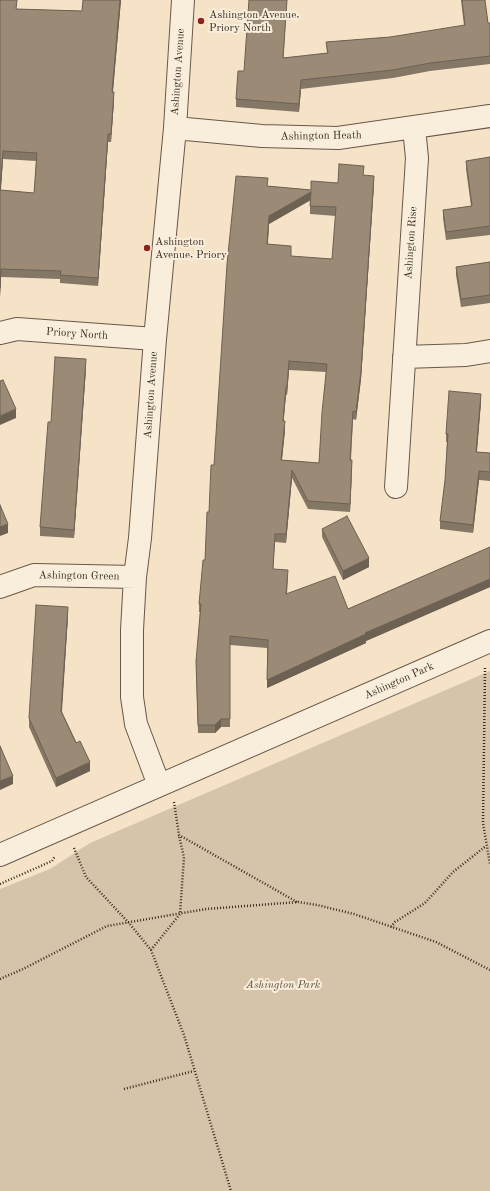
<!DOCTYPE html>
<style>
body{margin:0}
canvas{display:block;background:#f6e3c7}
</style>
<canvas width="490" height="1191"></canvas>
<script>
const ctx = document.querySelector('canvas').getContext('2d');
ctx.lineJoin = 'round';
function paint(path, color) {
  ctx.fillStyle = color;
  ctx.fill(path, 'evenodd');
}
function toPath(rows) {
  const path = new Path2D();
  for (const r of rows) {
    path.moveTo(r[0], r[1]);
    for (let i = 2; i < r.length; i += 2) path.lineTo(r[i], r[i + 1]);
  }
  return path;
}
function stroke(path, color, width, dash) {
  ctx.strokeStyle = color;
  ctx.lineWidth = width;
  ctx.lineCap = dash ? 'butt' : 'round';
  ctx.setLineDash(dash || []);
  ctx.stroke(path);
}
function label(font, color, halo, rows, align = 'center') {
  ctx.font = font + ' "Old Standard TT",serif';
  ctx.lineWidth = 4;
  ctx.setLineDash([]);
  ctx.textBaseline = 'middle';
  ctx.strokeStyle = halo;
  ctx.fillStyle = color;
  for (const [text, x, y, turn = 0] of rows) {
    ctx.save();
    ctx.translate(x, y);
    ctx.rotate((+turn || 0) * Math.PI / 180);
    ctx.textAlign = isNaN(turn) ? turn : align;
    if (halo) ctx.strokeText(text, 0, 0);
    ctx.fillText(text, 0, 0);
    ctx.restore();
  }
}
const green = toPath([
 [490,671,490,1191,0,1191,0,889,50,869,90,843]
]);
const path = toPath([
 [485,668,483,823,490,864],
 [174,802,179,835,297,902],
 [74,848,86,877,129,923,151,950,184,1035,231,1191],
 [0,884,52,861,55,856],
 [391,927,395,922,425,903,453,872,486,846],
 [151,950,180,914,184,857,179,836],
 [0,979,23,969,107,926,206,909,298,902,317,905,354,914,436,942,490,970],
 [124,1089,194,1071]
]);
const minor = toPath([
 [175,128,262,136,338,138,490,116],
 [0,333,17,329,155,339],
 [404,357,466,355,490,351],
 [396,487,417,158,414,128],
 [0,587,34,575,135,577],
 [159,785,136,724,132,697,132,630,135,577,140,538,155,339,175,128,183,0],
 [0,855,490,641]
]);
const wall = toPath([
 [0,0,17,9,82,11,83,0,121,0,113,92,114,100,111,142,108,142,98,286,60,283,60,279,1,277,0,297],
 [3,159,36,161,34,193,1,190],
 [461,0,485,0,488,23,490,23,490,64,430,71,393,78,301,89,299,112,236,107,236,99,244,71,283,58,327,53,326,42,390,37,464,26],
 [490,157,490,235,446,240,443,218,443,210,471,206,466,169,466,161],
 [364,175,374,184,361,379,356,420,353,419,351,460,352,469,350,512,308,509,292,478,286,543,275,542,273,569,288,578,287,594,348,609,490,547,490,587,366,641,366,643,267,688,267,648,230,645,230,727,221,727,215,733,198,733,196,669,200,612,199,612,199,604,205,560,214,465,268,186,311,190],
 [310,200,310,214,336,216,332,259,291,256,268,244,269,224],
 [289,370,326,372,319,463,282,460,285,430,283,421,286,395,287,395],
 [490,262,490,303,461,307,456,275,456,267],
 [86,368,74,538,40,536,40,527,51,422],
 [481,402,477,452,490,453,490,481,479,480,473,533,440,529,440,521,445,480,447,442,446,442,446,434],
 [322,529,369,567,343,580,322,537],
 [68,616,62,712,90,771,56,787,29,727,29,718]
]);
const shadedWall = toPath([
 [120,0,121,0,112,100,112,92],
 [287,0,283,66,283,58],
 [301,80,301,89,299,112,299,104],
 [114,92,114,100,111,142,111,134],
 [108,134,108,142,98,286,98,278],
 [3,151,3,159,0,199,0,190],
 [374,176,374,184,361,379,356,420,356,412],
 [311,192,311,200,269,224,267,253,267,244,269,216],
 [1,269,1,277,0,297,0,288],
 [86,359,86,368,74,538,74,530],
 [289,361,289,370,287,395,287,387],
 [286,387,286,395,283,429,283,421],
 [481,394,481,402,476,460,476,452],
 [16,409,16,418,0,425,0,416],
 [285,421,285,430,281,468,281,460],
 [352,460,352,469,350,512,350,504],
 [292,470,292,478,286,543,286,534],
 [479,471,479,480,473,533,473,525],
 [8,524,8,533,0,536,0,527],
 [369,558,369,567,343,580,343,571],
 [490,579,490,587,366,641,366,643,267,688,267,680,365,633],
 [68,607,68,616,61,719,61,711],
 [221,719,221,727,215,733,215,725],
 [90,762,90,771,56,787,56,778],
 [13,776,13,784,0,790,0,781]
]);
const building = toPath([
 [0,0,17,0,16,9,82,11,83,0,120,0,112,92,114,92,111,134,108,134,98,278,60,275,61,271,1,269,0,288,0,0],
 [3,151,37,153,34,193,0,190,3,151],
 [249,0,287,0,283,58,328,53,326,42,390,37,465,25,462,0,485,0,488,23,490,23,490,56,430,63,393,70,301,80,299,104,236,99,238,71,244,71,249,0],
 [490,157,490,226,446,232,443,210,472,206,466,161,490,157],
 [339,164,364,166,363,175,374,176,361,371,356,412,353,411,350,460,352,460,350,504,308,501,292,470,286,534,275,534,273,569,288,570,286,594,335,576,348,609,490,547,490,579,365,633,366,634,267,680,268,640,230,636,230,719,221,719,215,725,198,725,196,661,201,604,199,604,203,560,205,560,207,512,209,512,211,465,214,465,227,264,236,176,268,178,267,186,311,190,311,181,338,183,339,164],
 [311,192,310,206,336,207,332,259,291,256,291,246,267,244,269,216,311,192],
 [289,361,327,364,322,412,319,463,281,460,285,421,283,421,286,387,287,387,289,361],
 [490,262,490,295,461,299,456,267,490,262],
 [55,357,86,359,74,530,40,527,48,422,51,422,55,357],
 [3,380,16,409,0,416,0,381,3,380],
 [449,391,481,394,476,452,490,453,490,472,479,471,473,525,440,521,445,480,448,434,446,434,449,391],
 [0,505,8,524,0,527,0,505],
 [347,516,369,558,343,571,322,529,347,516],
 [36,605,68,607,61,711,76,743,80,741,90,762,56,778,29,718,36,605],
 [0,746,13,776,0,781,0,746]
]);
const markers = [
 [201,21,4,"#8f2418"],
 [147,248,4,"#8f2418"]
];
const poiNames = [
 ["Ashington Avenue,",209,15],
 ["Priory North",209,28],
 ["Ashington",155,242],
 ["Avenue, Priory",155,255]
];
const streetNames = [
 ["Ashington Avenue",178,72,-86],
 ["Ashington Heath",321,136,-1],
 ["Ashington Rise",411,243,-86],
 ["Priory North",77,334,4],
 ["Ashington Avenue",151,395,-86],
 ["Ashington Green",79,576,1],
 ["Ashington Park",399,681,-24]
];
const parkNames = [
 ["Ashington Park",283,985]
];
paint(green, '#d6c4aa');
stroke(minor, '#685849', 24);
stroke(path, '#382a1f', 2.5, [1, 2]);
stroke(minor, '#f9eddb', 22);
paint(wall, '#857765');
paint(shadedWall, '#6c6153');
paint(building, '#9b8a76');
stroke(building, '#6c6153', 1);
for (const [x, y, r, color] of markers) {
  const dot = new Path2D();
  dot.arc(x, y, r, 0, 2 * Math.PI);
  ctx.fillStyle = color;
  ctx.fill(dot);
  stroke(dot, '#f9eddb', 1.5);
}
label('11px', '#382a1f', '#f9eddb', poiNames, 'left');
label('11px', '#382a1f', '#f9eddb', streetNames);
label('italic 11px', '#605042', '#f9eddb', parkNames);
</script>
